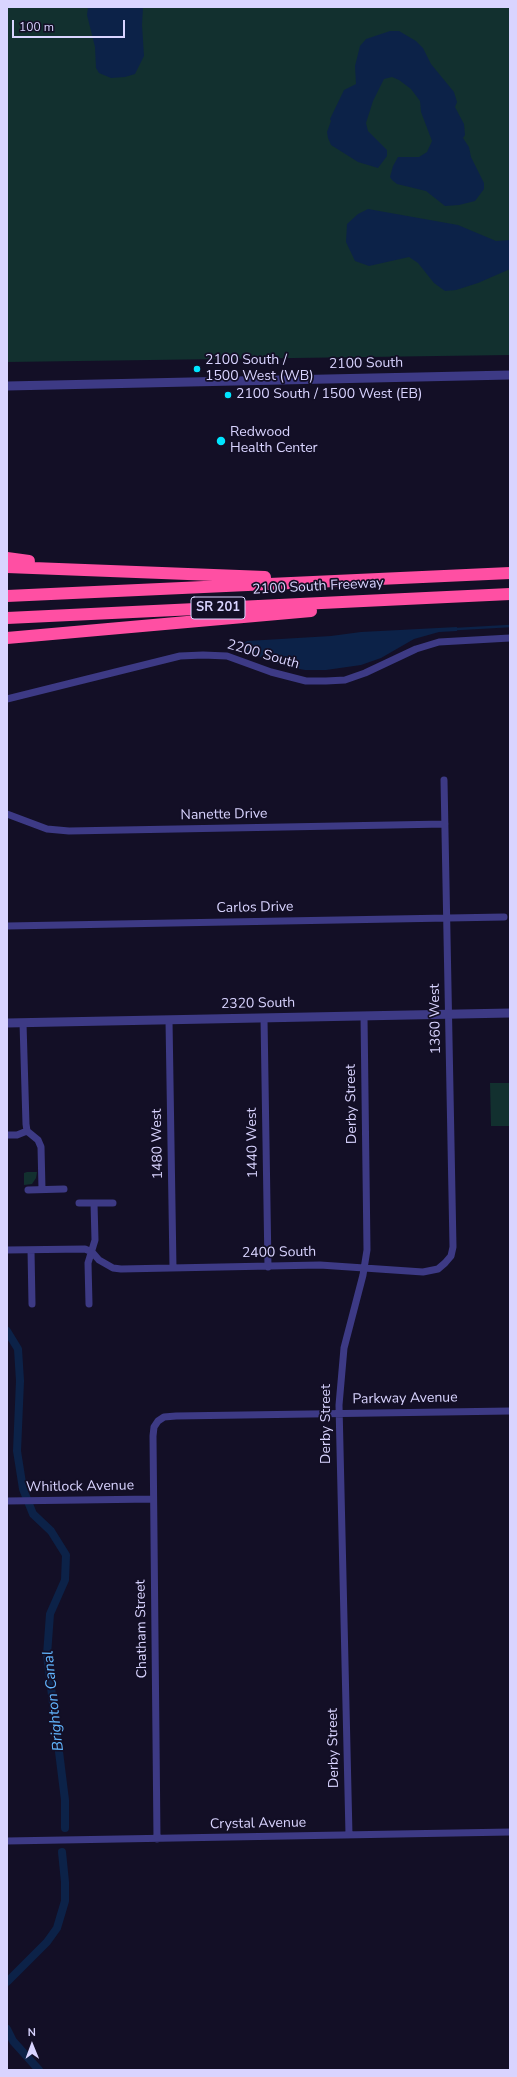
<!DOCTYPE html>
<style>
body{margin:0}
#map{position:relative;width:517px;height:2077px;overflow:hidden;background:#130f26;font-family:"Nunito Sans",sans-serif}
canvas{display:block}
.frame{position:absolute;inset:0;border:8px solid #d9d4ff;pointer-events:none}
.north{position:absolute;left:12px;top:2025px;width:40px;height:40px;-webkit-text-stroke:3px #130f26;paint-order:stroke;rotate:359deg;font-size:11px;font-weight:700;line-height:16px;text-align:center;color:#d9d4ff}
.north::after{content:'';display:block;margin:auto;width:14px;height:18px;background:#d9d4ff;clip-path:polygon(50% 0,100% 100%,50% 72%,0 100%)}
.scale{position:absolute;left:12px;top:20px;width:113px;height:18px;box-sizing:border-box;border:2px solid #d9d4ff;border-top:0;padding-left:5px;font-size:12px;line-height:14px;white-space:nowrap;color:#d9d4ff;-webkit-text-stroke:3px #130f26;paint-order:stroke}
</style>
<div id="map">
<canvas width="517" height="2077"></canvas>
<div class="frame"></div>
<div class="north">N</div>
<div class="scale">100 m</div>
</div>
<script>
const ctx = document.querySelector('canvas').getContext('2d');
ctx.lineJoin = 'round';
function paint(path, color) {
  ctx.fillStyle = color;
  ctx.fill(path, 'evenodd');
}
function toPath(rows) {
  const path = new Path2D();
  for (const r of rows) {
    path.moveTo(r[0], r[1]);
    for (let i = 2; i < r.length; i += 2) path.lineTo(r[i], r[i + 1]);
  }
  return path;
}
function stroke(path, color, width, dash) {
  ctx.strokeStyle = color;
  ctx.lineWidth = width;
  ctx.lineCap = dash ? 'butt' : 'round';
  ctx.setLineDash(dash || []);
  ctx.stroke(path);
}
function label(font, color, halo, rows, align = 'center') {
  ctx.font = font + ' "Nunito Sans",sans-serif';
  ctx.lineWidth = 3.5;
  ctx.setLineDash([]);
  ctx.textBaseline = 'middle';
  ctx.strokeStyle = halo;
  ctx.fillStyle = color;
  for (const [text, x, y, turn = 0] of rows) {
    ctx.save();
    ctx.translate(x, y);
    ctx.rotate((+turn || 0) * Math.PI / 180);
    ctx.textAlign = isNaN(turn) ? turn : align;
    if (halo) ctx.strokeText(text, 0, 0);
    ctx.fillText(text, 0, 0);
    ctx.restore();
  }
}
const green = toPath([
 [7,7,510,7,510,355,7,362],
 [490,1083,510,1083,510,1126,491,1126],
 [27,1172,37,1172,36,1178,32,1184,24,1185,24,1173]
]);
const water = toPath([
 [88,7,143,7,142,25,144,56,135,74,125,77,111,78,99,73,96,68,95,47,87,15],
 [390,31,399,31,416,41,423,48,431,64,454,92,457,102,455,107,464,124,465,135,463,138,469,147,471,157,484,183,484,189,475,201,459,205,445,206,426,191,397,184,392,180,390,177,393,166,398,157,419,157,427,152,432,141,421,112,420,101,411,89,399,80,392,77,384,79,373,101,366,123,368,131,387,150,387,156,378,168,358,162,331,145,328,138,327,132,331,121,330,119,344,90,356,84,355,66,360,46,366,39],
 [368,209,458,225,496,241,510,240,510,269,478,283,456,290,445,291,434,283,418,263,409,257,369,266,355,261,346,242,347,224,358,214],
 [457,627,457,631,439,632,414,639,381,658,361,665,326,670,305,670,284,666,247,652,243,644,247,641,331,636,361,632]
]);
const stream = toPath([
 [457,629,510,626]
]);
const canal = toPath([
 [7,1331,18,1349,20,1381,17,1451,23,1489,33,1514,51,1531,66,1555,65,1580,50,1614,47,1655,65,1800,65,1828],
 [7,1982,47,1942,57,1928,65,1901,65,1882,62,1852],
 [7,2029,13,2041,39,2070]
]);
const minor = toPath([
 [7,699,180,656,203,655,227,656,271,672,306,681,326,681,345,680,365,673,416,649,439,642,510,638],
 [7,814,47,829,69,831,445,824],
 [7,926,504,917],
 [264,1018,268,1267],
 [169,1020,173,1268],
 [23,1023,26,1124,27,1131,38,1140,41,1147,42,1189],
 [7,1135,17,1135,27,1131],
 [28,1190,64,1189],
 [79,1203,113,1203],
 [7,1250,85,1249,92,1252,99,1260,113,1268,121,1269,320,1265,423,1272,438,1269,445,1263,451,1256,453,1247,444,780],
 [31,1250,32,1304],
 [89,1304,88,1263,95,1240,94,1203],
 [7,1501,153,1499],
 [349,1835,339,1405,344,1348,363,1275,367,1250,364,1016],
 [157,1839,153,1436,154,1427,158,1421,164,1417,176,1416,510,1411],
 [7,1841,510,1832]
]);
const tertiary = toPath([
 [7,386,510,375],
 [7,1023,510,1013]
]);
const motorway = toPath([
 [7,558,29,561],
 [7,567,265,577],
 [7,596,510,573],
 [7,618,510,594],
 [7,638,311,611]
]);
const markers = [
 [197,369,4,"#00e5ff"],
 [228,395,4,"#00e5ff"],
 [221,441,5,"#00e5ff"]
];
const shields = [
 [218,608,54]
];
const shieldNames = [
 ["SR 201",218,608]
];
const poiNames = [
 ["2100 South /",205,361],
 ["1500 West (WB)",205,377],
 ["2100 South / 1500 West (EB)",236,395],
 ["Redwood",230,433],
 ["Health Center",230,449]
];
const streetNames = [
 ["2100 South",366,364,-1],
 ["2100 South Freeway",318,587,-3],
 ["2200 South",263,655,16],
 ["Nanette Drive",224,815,-1],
 ["Carlos Drive",255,908,-1],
 ["2320 South",258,1004,-1],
 ["1360 West",436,1019,-91],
 ["Derby Street",352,1104,-91],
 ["1440 West",253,1143,-91],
 ["1480 West",158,1144,-91],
 ["2400 South",279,1253,-1],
 ["Parkway Avenue",405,1399,-1],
 ["Derby Street",327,1424,-90],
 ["Whitlock Avenue",80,1487,-1],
 ["Chatham Street",142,1629,-91],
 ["Derby Street",334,1748,-91],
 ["Crystal Avenue",258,1824,-1]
];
const waterNames = [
 ["Brighton Canal",54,1701,-96]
];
paint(green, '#12302f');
paint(water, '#0c2248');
stroke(stream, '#0c2248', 2.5);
stroke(canal, '#0c2248', 8);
stroke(minor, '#3d3a85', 7);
stroke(tertiary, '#3d3a85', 9);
stroke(motorway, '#ff4fa3', 12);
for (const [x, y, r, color] of markers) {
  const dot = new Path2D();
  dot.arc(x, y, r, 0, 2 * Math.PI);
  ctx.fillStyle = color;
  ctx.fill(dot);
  stroke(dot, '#130f26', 1.5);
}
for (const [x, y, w] of shields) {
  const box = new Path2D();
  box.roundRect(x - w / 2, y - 11, w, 22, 3);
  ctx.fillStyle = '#130f26';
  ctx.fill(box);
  stroke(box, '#d9d4ff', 1);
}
label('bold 13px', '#d9d4ff', null, shieldNames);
label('14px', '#d9d4ff', '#130f26', poiNames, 'left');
label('14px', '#d9d4ff', '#130f26', streetNames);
label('italic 15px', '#62b6ff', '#130f26', waterNames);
</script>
